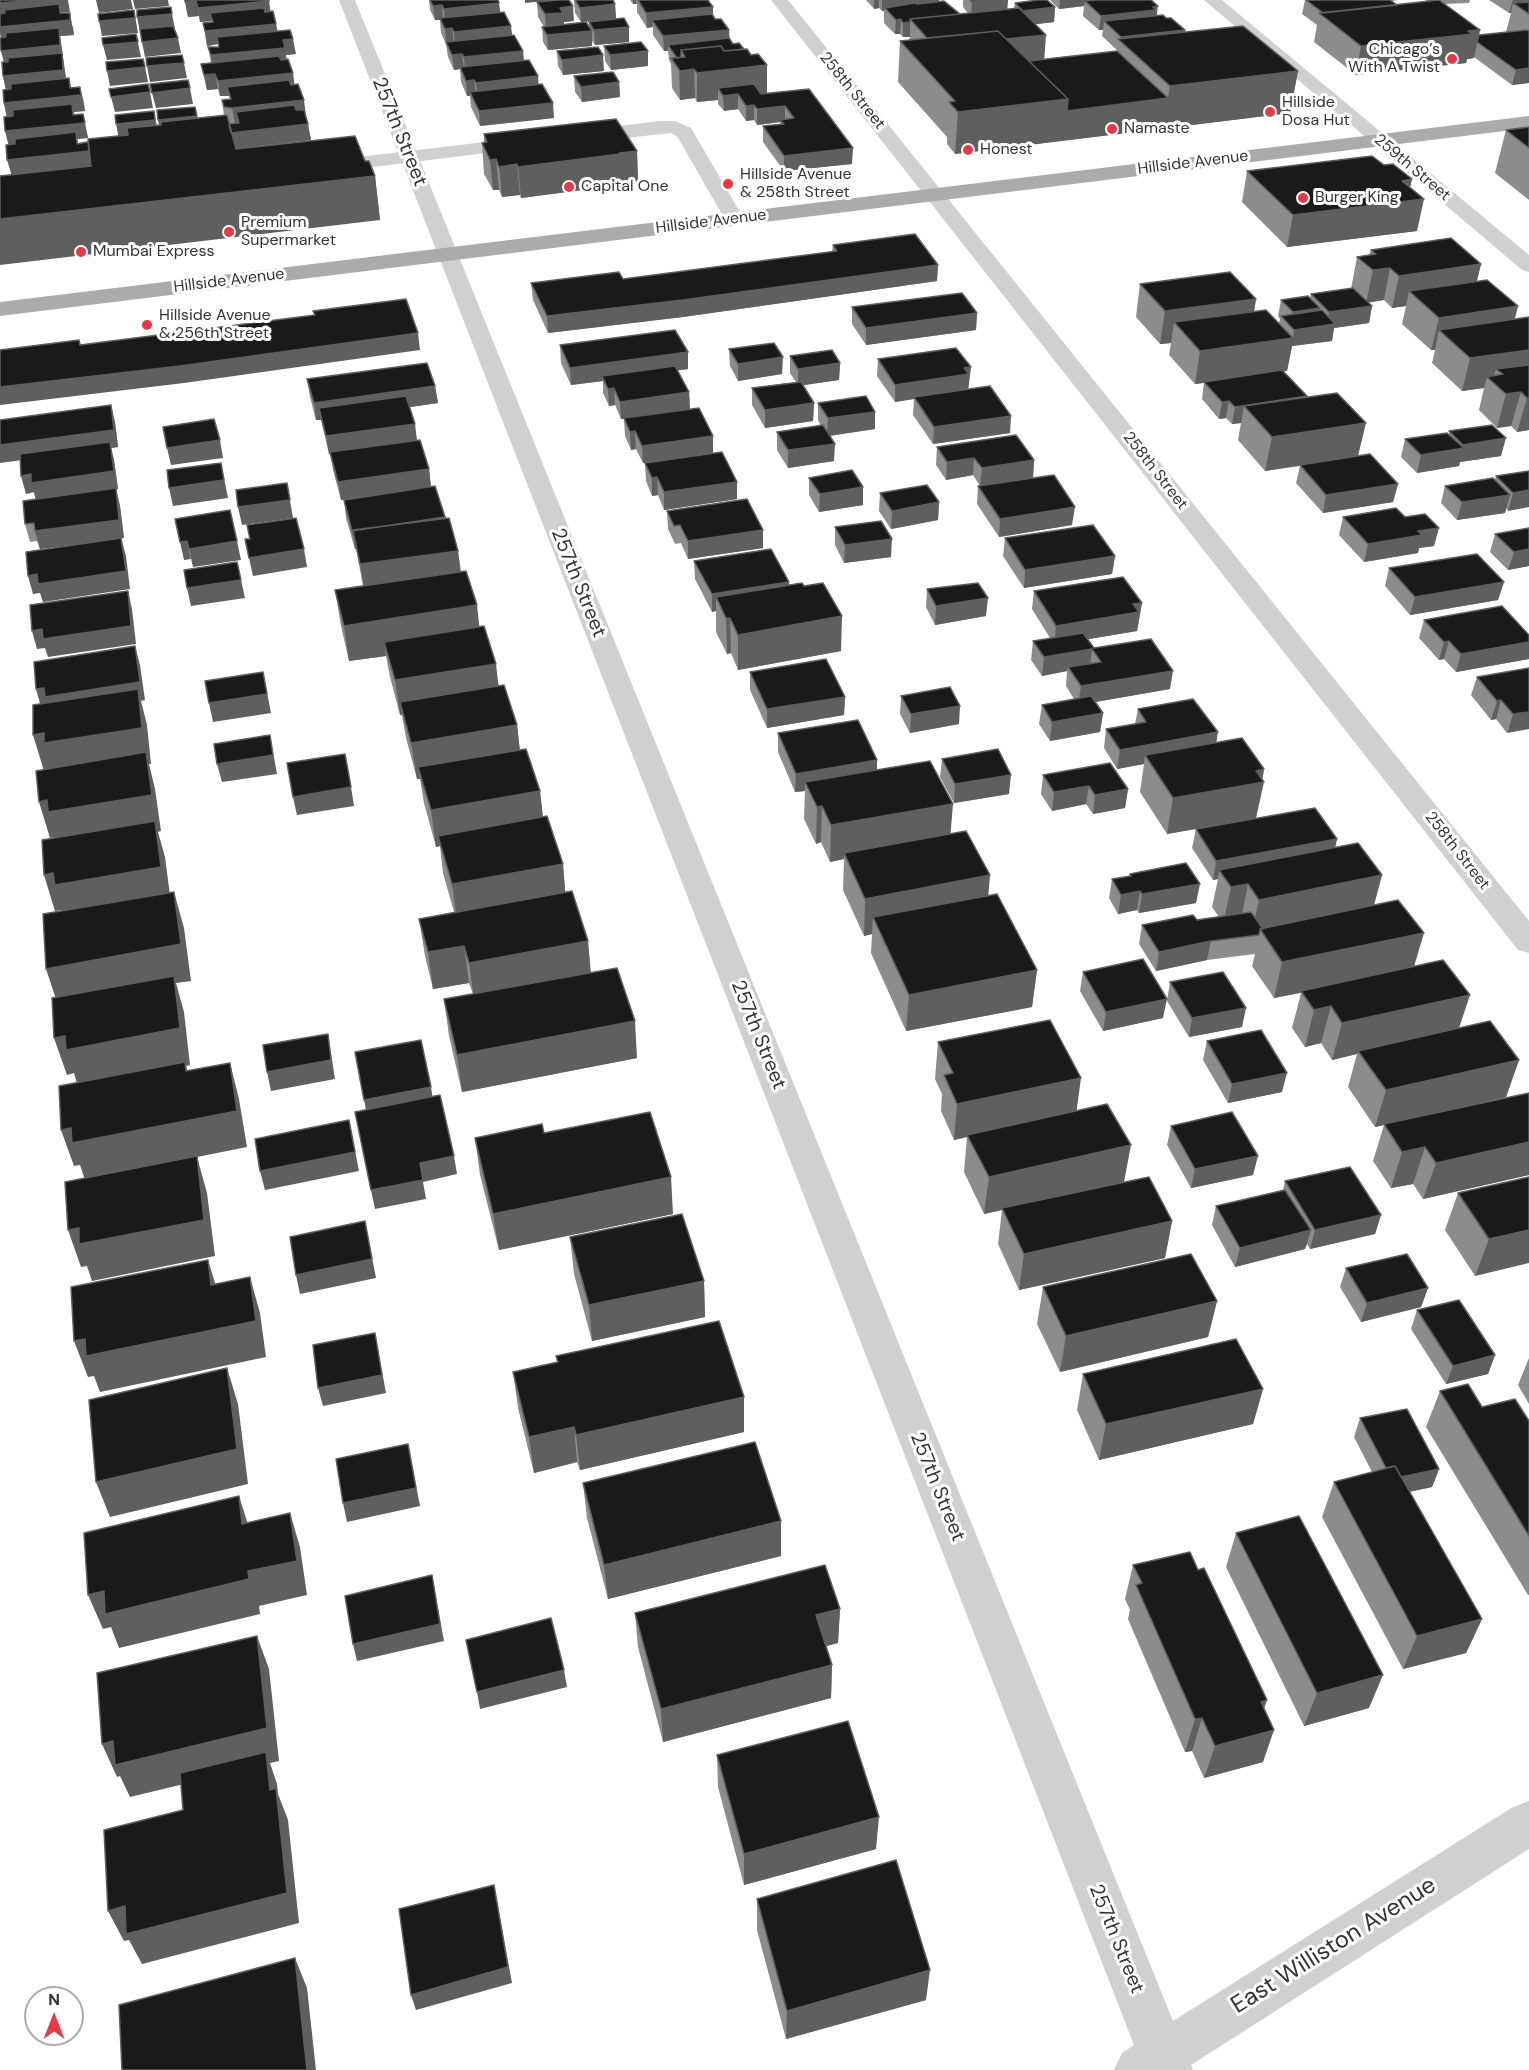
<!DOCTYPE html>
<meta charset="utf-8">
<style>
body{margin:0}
#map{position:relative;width:1529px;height:2070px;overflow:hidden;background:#fff;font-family:"DM Sans",sans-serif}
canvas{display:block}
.north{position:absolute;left:24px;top:1986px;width:60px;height:60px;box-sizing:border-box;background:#fff;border:2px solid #adadad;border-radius:50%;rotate:0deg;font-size:16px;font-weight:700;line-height:24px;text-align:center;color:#333}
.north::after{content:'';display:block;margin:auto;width:21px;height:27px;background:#e63946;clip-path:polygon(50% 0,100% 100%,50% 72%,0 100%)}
</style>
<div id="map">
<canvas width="1529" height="2070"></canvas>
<div class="north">N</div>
</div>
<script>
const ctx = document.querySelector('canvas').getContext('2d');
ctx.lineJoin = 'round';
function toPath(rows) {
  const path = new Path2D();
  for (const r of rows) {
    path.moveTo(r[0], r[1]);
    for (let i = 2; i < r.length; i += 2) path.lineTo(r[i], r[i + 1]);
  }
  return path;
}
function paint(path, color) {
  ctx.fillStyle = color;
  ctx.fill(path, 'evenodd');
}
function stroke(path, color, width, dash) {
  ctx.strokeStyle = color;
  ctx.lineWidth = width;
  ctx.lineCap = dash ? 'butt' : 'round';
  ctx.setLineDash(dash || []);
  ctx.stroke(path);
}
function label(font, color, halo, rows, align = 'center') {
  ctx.font = font + ' "DM Sans",sans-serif';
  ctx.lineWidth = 6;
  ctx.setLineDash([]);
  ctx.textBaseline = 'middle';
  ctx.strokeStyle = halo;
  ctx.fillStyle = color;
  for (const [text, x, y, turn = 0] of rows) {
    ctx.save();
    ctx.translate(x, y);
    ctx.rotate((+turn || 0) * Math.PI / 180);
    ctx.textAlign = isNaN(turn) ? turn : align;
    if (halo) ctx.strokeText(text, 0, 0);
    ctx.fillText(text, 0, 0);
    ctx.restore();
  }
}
const service = toPath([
 [659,121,675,121,691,128,744,219,741,223,727,223,677,136,671,133,581,143,574,141,571,137,574,133,581,131,659,121],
 [527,137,534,139,537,143,534,147,325,173,318,171,315,167,318,163,325,161,527,137]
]);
const minor = toPath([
 [339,0,355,0,1173,2021,1513,1807,1529,1801,1529,1849,1191,2065,1193,2070,1114,2070,1122,2053,1134,2045,339,0],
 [771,0,788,0,1529,921,1529,953,1518,950,771,0],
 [1204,0,1222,0,1529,255,1529,272,1522,270,1204,0]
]);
const primary = toPath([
 [1529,116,1529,128,0,316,0,302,1529,116]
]);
const wall = toPath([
 [0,0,70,12,61,12,73,27,74,35,60,36,66,78,71,88,80,87,84,102,85,111,74,112,74,115,83,114,88,138,77,139,78,143,118,136,159,125,195,107,197,119,224,116,222,100,230,99,229,96,220,96,218,89,207,90,201,64,211,63,208,47,219,47,218,44,207,46,203,23,212,22,212,21,200,22,199,16,188,17,185,0,270,11,277,31,296,54,286,55,286,59,294,84,306,116,311,140,235,149,236,149,365,161,375,176,380,220,11,175,7,116,4,103,6,89,3,76,4,62,0,32],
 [429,0,498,0,500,12,512,35,523,51,524,60,539,85,554,118,480,126,471,107,470,96,467,96,461,82,460,69,454,70,448,57,446,44,441,33,440,20,435,20,430,10],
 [574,0,613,0,615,4,616,19,581,22,575,13],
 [630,0,708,0,713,16,767,93,809,89,852,164,784,171,763,142,763,126,780,124,780,122,757,125,754,120,746,121,738,109,724,111,718,104,718,100,697,102,695,98,680,100,672,88,671,64,669,60,668,51,664,51,653,35,653,27,647,28,637,12,637,4,633,4],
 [866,0,939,0,939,2,960,14,968,13,963,7,963,0,1008,0,1007,9,1014,8,1015,3,1055,7,1054,22,1036,24,1044,59,1117,51,1117,50,1102,36,1103,30,1099,30,1083,16,1084,6,1059,9,1050,0,1151,0,1157,16,1166,18,1185,30,1185,32,1298,71,1290,113,955,154,947,144,947,137,898,82,900,41,909,40,910,37,903,37,900,34,895,34,884,23,884,11,882,11,879,8,874,9],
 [1305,0,1399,0,1391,1,1397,5,1427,1,1425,0,1470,0,1469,3,1444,4,1480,30,1479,35,1506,32,1511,13,1509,13,1489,0,1529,0,1529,83,1512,85,1474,57,1474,58,1467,59,1466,63,1356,75,1314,42,1317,25,1302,14],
 [537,2,574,21,564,22,564,25,589,27,589,22,629,27,629,42,595,45,592,41,592,46,548,50,543,42,542,27,544,27,538,17],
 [604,46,648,66,611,70,605,61],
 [557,51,604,71,563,75,558,66],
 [574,76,619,82,620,97,582,102,575,92],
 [1529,127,1529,200,1495,173,1506,130],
 [484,134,637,151,638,181,621,183,621,185,521,198,520,195,502,197,499,190,493,190,484,174,482,143,484,143],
 [1384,165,1412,179,1410,187,1417,231,1287,247,1242,202,1247,171],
 [833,245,938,265,937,281,683,317,548,333,533,300,531,283,623,279,832,252],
 [1371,250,1481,264,1477,281,1518,306,1515,319,1529,317,1529,430,1517,432,1511,426,1497,428,1479,410,1484,388,1462,391,1432,363,1435,350,1431,350,1402,324,1406,306,1392,308,1384,300,1368,302,1372,306,1369,323,1334,328,1332,341,1292,346,1287,371,1283,371,1358,456,1398,484,1393,502,1323,513,1296,483,1300,466,1265,471,1238,440,1241,423,1232,424,1226,418,1219,419,1202,399,1204,383,1195,384,1169,355,1171,343,1160,344,1136,317,1140,284,1256,299,1254,311,1279,323,1280,319,1278,316,1281,300,1310,299,1311,294,1351,289,1357,257,1369,255],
 [852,307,977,313,976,330,866,345,852,324],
 [560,345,688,369,678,370,689,392,690,409,713,436,713,453,643,463,636,449,631,450,625,436,624,419,621,419,615,405,609,406,603,393,603,381,571,385,561,363],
 [729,349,782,374,738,381,730,366],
 [790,356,840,363,839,380,803,385,814,403,813,421,765,428,752,405,752,388,796,382,790,373],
 [878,359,971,367,968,389,1010,433,933,444,913,415,914,399,895,402,877,376],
 [307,379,435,386,438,403,410,407,417,440,429,469,431,487,446,518,458,551,461,571,499,686,517,725,520,750,540,791,543,817,563,864,565,892,588,941,591,973,637,1058,462,1092,449,1036,444,999,473,994,469,983,433,989,425,956,419,919,454,912,443,873,440,846,436,847,424,803,420,779,417,779,406,738,402,715,400,715,390,677,386,656,349,661,341,626,335,590,363,586,356,549,355,549,346,518,344,500,388,493,341,500,333,470,330,453,329,454,321,420,316,420,310,397],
 [818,403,875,429,830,436,834,461,788,468,777,450,777,432,821,426,818,420],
 [115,422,118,447,111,448,114,460,118,489,116,489,120,506,124,538,40,549,37,541,30,542,25,524,36,500,34,492,26,494],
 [1449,431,1501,456,1460,462,1459,466,1417,473,1401,457,1405,439,1449,434],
 [937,447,1034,460,1033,478,980,486,973,475,946,480,936,465],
 [645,463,737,499,664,510,658,495,652,496,646,481],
 [1529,471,1508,511,1506,508,1505,513,1457,520,1441,503,1445,486,1495,480,1496,476],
 [809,478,863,487,863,505,819,512,809,495],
 [978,486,1072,525,999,537,977,504],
 [880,493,939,502,938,520,891,529,879,511],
 [667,511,763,548,688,559,681,543,675,544,668,529],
 [1343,517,1434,546,1419,548,1418,553,1364,562,1339,535],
 [835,527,891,557,844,563,835,545],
 [1529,528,1529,566,1508,570,1490,552,1495,534],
 [1005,538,1115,556,1112,574,1024,588,1003,556],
 [694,561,789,585,841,651,738,670,731,653,727,654,716,632,716,611,712,612,695,579],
 [1389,568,1504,582,1498,600,1410,615,1385,586],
 [927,589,986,616,935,625,926,607],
 [1034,591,1142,603,1137,631,1088,639,1094,648,1170,689,1095,702,1103,713,1100,732,1050,741,1039,724,1042,705,1074,699,1066,686,1067,671,1042,676,1031,660,1033,641,1050,638,1032,609],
 [1424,620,1529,635,1529,659,1456,672,1444,659,1439,660,1419,638],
 [1529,668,1507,733,1496,719,1491,720,1471,695,1477,677],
 [750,672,845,697,844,715,767,728,750,690],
 [901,696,959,724,910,733,900,714],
 [1138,709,1216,743,1264,769,1256,818,1337,839,1335,847,1382,875,1374,905,1415,966,1459,1028,1519,1060,1506,1097,1443,1111,1529,1093,1529,1175,1423,1199,1413,1184,1391,1188,1373,1161,1384,1125,1375,1127,1348,1087,1357,1054,1332,1060,1321,1043,1305,1047,1292,1028,1301,993,1274,998,1252,966,1255,954,1207,960,1156,971,1139,944,1142,925,1219,917,1212,907,1218,879,1213,880,1192,848,1196,829,1167,834,1140,792,1144,764,1117,769,1104,748,1106,729,1135,724],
 [778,733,877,760,877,770,951,834,988,896,1037,970,1032,1007,906,1031,871,953,872,934,864,936,843,890,844,859,830,862,821,842,816,844,804,819,805,791,795,792,778,752],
 [942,759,1009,794,954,803,940,777],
 [1043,775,1128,789,1125,808,1093,814,1086,804,1052,811,1041,794],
 [1130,874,1196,903,1139,913,1137,910,1118,914,1109,898,1112,879,1129,876],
 [1083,972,1163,1018,1103,1031,1080,991],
 [1170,982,1242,1027,1189,1037,1167,1001],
 [1207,1041,1282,1092,1228,1103,1203,1060],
 [938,1042,1076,1111,1124,1182,1172,1221,1165,1258,1019,1290,998,1244,1002,1210,984,1214,964,1172,967,1137,954,1140,941,1111,942,1094,935,1079],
 [1171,1126,1253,1175,1191,1188,1167,1145],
 [544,1133,673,1214,499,1250,480,1175,475,1138],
 [1529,1177,1475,1276,1445,1230,1458,1193],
 [1285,1181,1381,1215,1375,1234,1310,1249,1307,1244,1305,1249,1235,1267,1212,1225,1216,1206,1283,1190],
 [570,1237,704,1281,705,1317,592,1341,574,1274],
 [1346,1268,1428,1288,1421,1307,1361,1322,1340,1287],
 [1043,1287,1217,1301,1208,1337,1060,1372,1037,1324],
 [1417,1310,1495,1355,1488,1374,1446,1384,1411,1329],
 [556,1356,744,1397,744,1432,580,1470,577,1462,534,1473,518,1408,513,1372,557,1362],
 [1529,1358,1529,1404,1518,1385],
 [1083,1374,1263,1389,1253,1424,1099,1460,1077,1410],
 [1440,1391,1482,1407,1529,1421,1529,1595,1528,1595,1426,1427],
 [1360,1418,1439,1469,1432,1487,1409,1492,1482,1619,1466,1653,1403,1669,1322,1517,1334,1482,1372,1472,1354,1437],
 [583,1483,781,1556,608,1599,587,1518],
 [1236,1533,1369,1708,1304,1726,1226,1567],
 [1133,1565,1198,1570,1267,1700,1264,1708,1263,1762,1204,1778,1192,1751,1185,1752,1128,1619,1130,1610,1125,1599],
 [840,1609,838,1643,826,1646,832,1665,831,1698,663,1742,638,1647,635,1613],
 [717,1755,876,1849,744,1885,718,1787],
 [757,1899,926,2000,786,2039,757,1930]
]);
const shadedWall = toPath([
 [35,0,68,0,70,12,61,12,62,21,70,13,74,35,60,36,67,86,6,91,3,76,5,66,1,51,2,42,0,32,0,3],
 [96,0,131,0,133,9,99,13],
 [133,0,168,0,169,6,135,9],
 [525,0,556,0,525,3],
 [633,0,636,0,637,4,633,4],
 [874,0,879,0,879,8,874,9],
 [882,0,939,0,939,5,885,8,884,11,882,11],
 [988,0,1008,0,1007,12,971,16,972,2],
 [1060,0,1130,0,1085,1,1084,6,1059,9],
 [1513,0,1529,0,1529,11,1513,3,1511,13,1509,13],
 [196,1,199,16,188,17,185,2],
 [269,1,271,15,210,13,212,21,200,22,198,8],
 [499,3,501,18,445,23,444,9],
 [615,4,616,19,581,22,580,8],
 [442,5,443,20,435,20,433,6],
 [573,6,574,21,564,22,564,27,546,29,545,14,560,8],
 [1158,6,1156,21,1104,21,1103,30,1099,30,1101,16],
 [713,7,713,21,652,20,653,27,647,28,646,13],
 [1055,7,1054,22,1022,26,1023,11],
 [134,10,138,33,102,36,99,21],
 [172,14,175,29,140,32,137,17],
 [901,19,900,34,895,34,896,20],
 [910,22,910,37,903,37,903,23],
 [276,24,279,38,217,37,218,44,207,46,205,31],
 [511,26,513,41,455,47,454,32],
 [629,27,629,42,595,45,594,30],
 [452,28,454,43,446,44,445,29],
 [729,30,730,44,668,45,668,51,664,51,663,36],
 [1185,30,1183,45,1121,42,1121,37],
 [1480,30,1474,58,1467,59,1466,63,1356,75,1361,46],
 [592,31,592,46,548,50,547,35],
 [136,34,141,57,107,60,103,45],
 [1046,35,1044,63,934,47],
 [178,38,181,53,145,57,142,42],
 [293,39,296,54,286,55,287,63,213,70,211,55,283,40],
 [523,51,524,66,465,72,464,57],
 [648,51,648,66,611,70,610,55],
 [462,54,464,69,460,67,460,69,454,70,452,55],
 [747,54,747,67,767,65,767,95,741,98,738,94,738,109,724,111,723,96,718,88,718,100,697,102,697,73,694,69,695,98,680,100,679,61,681,61,682,70,686,70,685,60],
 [603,55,604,71,563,75,562,60],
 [184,63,187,78,150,82,147,66],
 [145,67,148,82,110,86,107,71],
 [1529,68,1529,83,1512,85,1516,70],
 [1298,71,1290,113,955,154,958,112,1068,99,1168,98,1170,86],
 [293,73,295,88,227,87,229,96,220,96,218,81],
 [215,74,218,89,207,90,204,75],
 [538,76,539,91,478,98,476,83],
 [69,78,73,96,80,87,85,111,74,112,76,123,83,114,88,138,77,139,79,148,89,151,93,167,12,176,7,160,9,147,5,131,7,119,4,103],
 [474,80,476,95,470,92,470,96,467,96,466,81],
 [619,82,620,97,582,102,581,87],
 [190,88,193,104,156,108,152,93],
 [150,92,153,108,115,112,111,97],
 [304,100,306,116,239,123,236,112,238,123,235,123,232,108],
 [553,103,554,118,480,126,479,111],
 [754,105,754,120,746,121,746,106],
 [785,106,785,121,780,120,780,122,757,125,757,109],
 [154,111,157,127,119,139,116,124],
 [197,116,200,132,161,136,158,120],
 [308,124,311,140,232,149,230,133],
 [853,148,852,164,784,171,784,156],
 [637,151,638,181,621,183,621,185,521,198,518,167],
 [496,159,499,190,493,190,490,160],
 [517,164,520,195,502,197,499,167],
 [375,176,380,220,0,265,0,219],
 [1412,179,1407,201,1424,199,1417,231,1287,247,1293,215,1402,181],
 [1481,264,1473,296,1409,291,1406,306,1392,308,1399,276],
 [938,265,937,281,683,317,548,333,547,316],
 [1390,268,1384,300,1366,303,1373,270],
 [1256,299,1251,331,1174,322,1171,343,1160,344,1165,311],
 [1372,306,1369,323,1334,328,1332,341,1292,346,1287,371,1195,384,1200,351,1293,338,1294,330,1327,325,1329,312],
 [1518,306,1509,339,1439,330,1435,350,1431,350,1439,318],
 [1320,308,1316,325,1290,326,1293,312],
 [977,313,976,330,866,345,866,328],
 [418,333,420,350,184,383,0,405,0,387],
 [1529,350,1529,382,1503,374,1496,369,1493,382,1487,377,1484,388,1462,391,1470,358],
 [688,352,688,369,605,381,602,376,603,381,571,385,570,368],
 [783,357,782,374,738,381,738,364],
 [840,363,839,380,798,386,798,369],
 [971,367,968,391,914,397,914,399,895,402,895,385],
 [435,386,438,403,322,420,319,408,321,420,316,420,314,403],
 [614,388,615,405,609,406,608,389],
 [689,392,690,409,621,419,620,402],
 [1521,392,1511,426,1497,428,1506,394],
 [1307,396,1303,413,1244,406,1241,423,1232,424,1235,407],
 [1527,398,1529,398,1529,430,1517,432],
 [1229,401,1226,418,1219,419,1222,402],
 [814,403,813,421,765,428,765,410],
 [111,405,115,422,118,447,111,448,114,460,118,489,116,489,120,506,124,538,40,549,35,531,36,501,34,492,26,494,21,476,31,474,111,448,0,463,0,445],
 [875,412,875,429,827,436,828,418],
 [1011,416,1010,433,933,444,934,427],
 [1366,423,1358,456,1265,471,1272,437],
 [415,424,417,441,329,454,326,436],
 [635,431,636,449,631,450,630,432],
 [713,436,713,453,643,463,642,446],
 [1506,438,1501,456,1460,462,1459,466,1417,473,1421,455,1462,449,1463,445],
 [220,440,223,458,171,465,167,448],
 [835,444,834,461,788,468,788,450],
 [974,458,973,475,946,480,947,462],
 [1034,460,1033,478,980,486,982,468],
 [221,463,228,498,173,506,169,488],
 [429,469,431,487,341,500,338,482],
 [657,477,658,495,652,496,652,478],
 [737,482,737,499,664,510,664,492],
 [287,483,293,518,242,525,238,507],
 [1398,484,1393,502,1323,513,1326,495],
 [863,487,863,505,819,512,820,494],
 [1529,490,1529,507,1508,511,1513,493],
 [1510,495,1505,513,1457,520,1462,502],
 [939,502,938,520,891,529,892,511],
 [1075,507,1072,525,999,537,1000,519],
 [1439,528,1434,546,1419,548,1418,553,1364,562,1368,544,1418,531],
 [763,530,763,548,688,559,688,541],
 [352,531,354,531,356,549,355,549],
 [121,538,126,556,130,589,43,602,40,593,33,594,28,576],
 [892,539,891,557,844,563,845,545],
 [187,541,191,559,184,560,180,542],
 [237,541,241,560,193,567,189,549],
 [304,549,307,567,253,576,249,558],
 [1529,549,1529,566,1508,570,1514,552],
 [458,551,462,586,366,599,360,564],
 [1115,556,1112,574,1024,588,1025,570],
 [241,580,245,598,191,606,187,588],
 [789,582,789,600,716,597,716,611,712,612,712,594],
 [1504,582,1498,600,1410,615,1415,597],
 [128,591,132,609,136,644,48,657,45,648,37,649,32,631],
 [988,598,986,616,935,625,936,606],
 [1142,603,1137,631,1054,645,1056,626],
 [477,605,481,641,384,642,386,656,349,661,344,626],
 [842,616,841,651,738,670,738,635],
 [726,618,730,618,731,653,727,654],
 [1449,641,1444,659,1439,660,1444,642],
 [1529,642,1529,659,1456,672,1461,654],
 [135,646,140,665,145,700,141,701,147,725,151,764,149,764,155,789,161,831,158,832,165,857,171,903,66,922,63,910,55,911,44,875,59,849,56,837,50,838,39,802,44,771,33,735,41,707,36,689],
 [1092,649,1090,667,1068,667,1067,671,1042,676,1044,657],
 [496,664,500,699,400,702,402,715,400,715,395,680],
 [1173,671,1170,689,1078,705,1081,686],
 [263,672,271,713,213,722,209,703],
 [845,697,844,715,767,728,767,709],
 [1501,700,1496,719,1491,720,1497,701],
 [960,706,959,724,910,733,911,714],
 [1529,712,1529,729,1507,733,1513,714],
 [1103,713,1100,732,1050,741,1052,722],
 [517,725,521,761,418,767,420,779,417,779,411,743],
 [1218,732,1215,751,1145,755,1144,764,1117,769,1120,750],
 [270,735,277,774,222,782,217,764],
 [877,760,877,779,805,782,805,791,795,792,796,774],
 [1264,769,1262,782,1264,782,1256,818,1167,834,1173,798,1256,771],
 [1011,775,1009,794,954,803,955,784],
 [1089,786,1086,804,1052,811,1054,792],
 [351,787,354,806,297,815,293,797],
 [1128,789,1125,808,1093,814,1095,795],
 [540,791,544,828,438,836,440,846,436,847,431,810],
 [953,804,950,840,844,853,844,859,830,862,831,825],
 [822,806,821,842,816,844,817,807],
 [1337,839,1333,858,1219,870,1218,879,1213,880,1216,861],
 [563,864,566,901,457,920,452,884],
 [990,875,987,912,873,917,872,934,864,936,865,899],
 [1382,875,1372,912,1260,929,1251,936,1259,900],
 [1200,884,1196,903,1139,913,1142,894],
 [1248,884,1241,920,1223,924,1231,887],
 [1140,891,1137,910,1118,914,1121,895],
 [174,892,184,928,191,981,176,983,184,1012,190,1065,186,1066,195,1099,78,1087,74,1073,67,1075,54,1038,58,1005,46,969],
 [1424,933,1413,970,1274,998,1282,962],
 [588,941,591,978,474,1000,469,963],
 [1211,941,1207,960,1156,971,1159,952],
 [464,946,469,983,433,989,428,952],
 [1037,970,1032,1007,906,1031,909,995],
 [1470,995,1458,1031,1358,1051,1357,1054,1332,1060,1342,1023],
 [1167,999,1163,1018,1103,1031,1106,1012],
 [1331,1006,1321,1043,1305,1047,1314,1010],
 [1246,1008,1242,1027,1189,1037,1192,1018],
 [635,1021,637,1058,462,1092,457,1055],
 [328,1034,335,1079,271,1091,267,1072],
 [1519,1060,1506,1097,1375,1127,1386,1090],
 [230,1063,239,1099,247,1147,197,1157,207,1193,215,1256,92,1281,87,1266,81,1267,68,1230,85,1180,80,1165,74,1166,61,1130],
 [1287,1073,1282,1092,1228,1103,1232,1084],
 [1081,1078,1076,1115,967,1135,967,1137,954,1140,957,1104],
 [431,1087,434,1106,368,1119,364,1100],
 [349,1120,359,1171,265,1190,260,1171],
 [1529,1142,1529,1175,1423,1199,1436,1163],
 [1131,1145,1124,1182,1002,1208,1002,1210,984,1214,989,1177],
 [1425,1147,1413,1184,1391,1188,1402,1152],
 [454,1156,457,1174,423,1182,426,1199,375,1209,371,1190,420,1163],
 [1258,1156,1253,1175,1191,1188,1195,1169],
 [671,1177,673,1214,499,1250,493,1214],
 [1381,1215,1375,1234,1310,1249,1315,1230],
 [365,1221,376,1278,300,1294,296,1275],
 [1172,1221,1165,1258,1019,1290,1024,1254],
 [1311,1230,1305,1249,1235,1267,1240,1248],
 [1529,1230,1529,1263,1475,1276,1489,1239],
 [208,1260,219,1296,211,1285],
 [250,1277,260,1313,266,1357,100,1392,94,1376,88,1377,74,1341],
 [704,1281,705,1317,592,1341,589,1305],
 [1428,1288,1421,1307,1361,1322,1367,1303],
 [1217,1301,1208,1337,1060,1372,1066,1336],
 [375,1333,386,1393,323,1406,318,1388],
 [1495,1355,1488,1374,1446,1384,1453,1366],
 [227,1368,238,1404,248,1484,110,1517,96,1482],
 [1263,1389,1253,1424,1099,1460,1106,1424],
 [744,1397,744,1432,580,1470,576,1435],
 [574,1427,577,1462,534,1473,529,1437],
 [408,1444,420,1506,347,1522,343,1503],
 [1439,1469,1432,1487,1385,1497,1392,1479],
 [239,1496,250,1531,242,1524],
 [290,1513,300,1547,307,1595,259,1606,260,1614,119,1648,111,1627,103,1629,88,1595,104,1591,248,1571],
 [781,1521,781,1556,608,1599,604,1565],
 [432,1575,444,1641,357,1661,353,1644],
 [840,1609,838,1643,815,1649,816,1615],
 [1482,1619,1466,1653,1403,1669,1417,1636],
 [257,1636,269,1669,279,1761,270,1763,277,1784,278,1794,288,1820,299,1923,142,1964,129,1940,124,1941,108,1911,270,1790,267,1764,130,1797,120,1776,117,1777,102,1744],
 [832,1665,831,1698,663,1742,661,1709],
 [564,1670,567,1687,480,1709,477,1692],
 [1383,1675,1369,1708,1304,1726,1317,1693],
 [1267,1700,1255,1733,1261,1702],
 [1202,1718,1192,1751,1185,1752,1195,1719],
 [1274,1730,1263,1762,1204,1778,1215,1746],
 [879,1817,876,1849,744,1885,744,1854],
 [494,1885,512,1983,416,2010,411,1995],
 [295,1958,307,1988,316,2070,307,2070],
 [930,1970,926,2000,786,2039,787,2011]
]);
const building = toPath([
 [0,0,35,0,0,3,0,0],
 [185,0,269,0,269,1,198,8,196,1,185,2,185,0],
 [430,0,498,0,499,3,444,9,442,5,433,6,430,0],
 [558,0,569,0,573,6,560,8,563,13,545,14,537,2,558,0],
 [575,0,613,0,615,4,580,8,575,0],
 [638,0,708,0,713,7,646,13,638,0],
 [970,0,988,0,972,2,970,0],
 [1038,0,1047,0,1055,7,1023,11,1015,3,1038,0],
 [1096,0,1151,0,1158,6,1153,7,1156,10,1101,16,1085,1,1096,0],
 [1306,0,1390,0,1397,5,1323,13,1306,0],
 [1439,0,1480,30,1468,31,1473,34,1361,46,1319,13,1439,0],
 [944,1,960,14,910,19,910,22,903,23,901,19,896,20,885,8,915,3,917,4,944,1],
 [1529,2,1529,14,1513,3,1529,2],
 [59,4,60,13,70,13,70,20,0,27,0,14,5,13,4,10,59,4],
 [171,7,172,14,137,17,137,10,171,7],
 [264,8,265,12,273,11,276,24,205,31,203,23,213,22,210,13,264,8],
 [1019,8,1046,35,1006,39,998,31,927,38,910,19,1019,8],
 [134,10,135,18,99,21,98,14,134,10],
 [504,12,511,26,454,32,452,28,445,29,440,18,504,12],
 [712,14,715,19,721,19,729,30,663,36,652,20,712,14],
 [1163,15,1166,18,1171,18,1185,30,1121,37,1104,21,1163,15],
 [624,18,629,27,594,30,589,22,624,18],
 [586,22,592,31,547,35,542,27,586,22],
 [173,26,178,38,142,42,140,29,173,26],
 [1243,26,1298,71,1170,86,1118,39,1243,26],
 [59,28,60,45,1,51,0,38,6,37,6,33,59,28],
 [290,30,293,39,283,40,285,48,211,55,208,47,219,47,217,37,290,30],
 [1527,30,1529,31,1529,68,1516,70,1477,42,1479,35,1527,30],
 [998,31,1068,99,958,112,949,102,955,101,900,41,998,31],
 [136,34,138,42,103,45,102,38,136,34],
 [514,35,523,51,464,57,462,54,452,55,446,42,514,35],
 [729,38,733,44,739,43,744,49,724,51,721,46,681,50,681,57,677,58,668,45,729,38],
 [641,42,648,51,610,55,604,46,641,42],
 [721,46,724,51,747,49,751,55,758,54,767,65,697,73,694,69,680,71,671,58,685,57,681,50,721,46],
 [598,47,603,55,562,60,557,51,598,47],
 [1117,51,1168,98,1067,111,1068,99,1029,61,1117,51],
 [62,53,63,70,3,76,2,62,8,62,8,58,62,53],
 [182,55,184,63,147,66,146,58,182,55],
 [279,56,281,60,288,59,293,73,218,81,215,74,204,75,201,64,279,56],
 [143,59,145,67,107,71,106,62,143,59],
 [529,60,538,76,476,83,474,80,466,81,460,67,529,60],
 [613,72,619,82,581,87,574,76,613,72],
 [69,78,70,88,80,87,81,95,4,103,3,90,11,89,11,84,69,78],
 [188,80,190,88,152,93,150,84,188,80],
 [289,80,291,85,298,84,304,100,232,108,224,107,222,100,231,99,227,87,289,80],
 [148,84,150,92,111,97,109,89,148,84],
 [542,84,553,103,479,111,470,92,542,84],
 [754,84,761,94,809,89,853,148,784,156,763,126,784,124,780,120,794,118,785,106,757,109,754,105,746,106,738,94,723,96,718,88,754,84],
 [72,104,73,115,83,114,85,123,5,131,4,117,13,116,13,110,72,104],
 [294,105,296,110,304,110,308,124,231,133,229,124,239,123,236,112,294,105],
 [195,107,197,116,158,120,157,110,195,107],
 [154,111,155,120,116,124,115,115,154,111],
 [227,115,236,149,355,136,365,161,369,161,375,176,0,219,0,176,91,166,88,139,128,135,127,128,161,125,161,122,227,115],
 [616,119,637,151,619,153,620,154,518,167,517,164,499,167,496,159,490,160,482,143,487,142,484,134,616,119],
 [1529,127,1529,148,1506,130,1529,127],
 [76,132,77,144,88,142,89,151,7,160,6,145,15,144,15,139,76,132],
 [1372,156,1384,165,1393,164,1412,179,1402,181,1424,199,1293,215,1247,171,1372,156],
 [915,234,938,265,683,300,547,316,531,283,619,272,623,279,837,251,833,245,915,234],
 [1451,238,1481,264,1399,276,1390,268,1373,270,1357,257,1376,254,1371,250,1451,238],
 [1230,272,1256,299,1165,311,1140,284,1230,272],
 [1487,280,1518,306,1439,318,1409,291,1487,280],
 [1353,288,1372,306,1329,312,1311,294,1353,288],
 [962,293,977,313,866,328,852,307,962,293],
 [1308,296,1320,308,1293,312,1281,300,1308,296],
 [406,299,418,333,180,366,0,387,0,350,79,340,80,345,315,315,313,311,406,299],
 [1266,310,1293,338,1200,351,1174,322,1266,310],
 [1322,310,1335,324,1294,330,1281,316,1322,310],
 [1529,317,1529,350,1470,358,1439,330,1529,317],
 [675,330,688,352,570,368,560,345,675,330],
 [774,343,783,357,738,364,729,349,774,343],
 [956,348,971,367,964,368,969,374,895,385,878,359,956,348],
 [832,350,840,363,798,369,790,356,832,350],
 [427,363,435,386,314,403,307,379,427,363],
 [1529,365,1529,398,1527,398,1521,392,1506,394,1487,377,1503,374,1496,369,1529,365],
 [675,366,689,392,620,402,614,388,608,389,602,376,675,366],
 [1282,370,1307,396,1235,407,1229,401,1222,402,1204,382,1282,370],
 [801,382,814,403,765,410,752,388,801,382],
 [990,386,1011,416,934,427,914,397,990,386],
 [1337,393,1366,423,1272,437,1244,406,1337,393],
 [406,396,415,424,326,436,319,408,406,396],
 [866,396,875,412,828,418,818,403,866,396],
 [111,405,114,430,0,445,0,420,111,405],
 [699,408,713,436,642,446,635,431,630,432,624,418,699,408],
 [214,419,220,440,167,448,163,427,214,419],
 [823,425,835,444,788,450,777,432,823,425],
 [1492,425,1506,438,1463,445,1449,431,1492,425],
 [1447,433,1464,448,1421,455,1405,439,1447,433],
 [1016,435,1034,460,982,468,974,458,947,462,937,447,1016,435],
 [420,440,429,469,338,482,330,452,420,440],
 [110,442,114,471,31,483,31,474,21,476,20,454,110,442],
 [722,452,737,482,664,492,657,477,652,478,645,463,722,452],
 [1370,454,1398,484,1326,495,1300,465,1370,454],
 [221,463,224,480,169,488,167,470,221,463],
 [852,470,863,487,820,494,809,478,852,470],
 [1529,471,1529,490,1513,493,1496,476,1529,471],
 [1054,475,1075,507,1000,519,978,486,1054,475],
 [1493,478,1510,495,1462,502,1445,486,1493,478],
 [287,483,290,500,238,507,236,490,287,483],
 [927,485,939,502,892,511,880,493,927,485],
 [435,486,445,517,352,531,344,500,435,486],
 [116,488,119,520,35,531,34,523,25,524,23,501,116,488],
 [747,499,763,530,688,541,680,525,674,526,667,511,747,499],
 [1396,508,1405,517,1425,514,1439,528,1418,531,1422,535,1368,544,1343,517,1396,508],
 [230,510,237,541,189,549,187,541,180,542,175,519,230,510],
 [296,518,304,549,249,558,245,539,250,539,247,525,296,518],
 [449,518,458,551,360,564,353,530,449,518],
 [881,521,892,539,845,545,835,527,881,521],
 [1093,525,1115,556,1025,570,1005,538,1093,525],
 [1529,528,1529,549,1514,552,1495,534,1529,528],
 [121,538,126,571,38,584,37,574,28,576,26,552,121,538],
 [771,549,789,582,712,594,694,561,771,549],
 [1477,554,1504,582,1415,597,1389,568,1477,554],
 [237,562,241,580,187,588,184,570,237,562],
 [466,571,477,605,344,626,335,590,466,571],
 [1123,577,1142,603,1133,604,1139,612,1056,626,1034,591,1123,577],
 [802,583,804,586,823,583,842,616,738,635,730,618,726,618,716,597,802,583],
 [978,583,988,598,936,606,927,589,978,583],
 [128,591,131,626,43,639,42,629,32,631,30,605,128,591],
 [1502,606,1529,635,1529,642,1461,654,1449,641,1444,642,1424,620,1502,606],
 [484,626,496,664,395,680,384,642,484,626],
 [1083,633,1094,648,1151,639,1173,671,1081,686,1068,667,1101,662,1092,649,1044,657,1033,641,1083,633],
 [135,646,140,682,45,697,44,688,36,689,34,662,135,646],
 [826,659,845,697,767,709,750,672,826,659],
 [1529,668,1529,712,1513,714,1501,700,1497,701,1477,677,1529,668],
 [263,672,267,694,209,703,205,681,263,672],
 [504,685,517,725,411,743,400,702,504,685],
 [950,687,960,706,911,714,901,696,950,687],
 [138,689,142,728,44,743,44,733,33,735,33,705,138,689],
 [1091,696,1103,713,1052,722,1042,705,1091,696],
 [1193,699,1218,732,1120,750,1106,729,1146,722,1138,709,1193,699],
 [858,720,877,760,796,774,778,733,858,720],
 [270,735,273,755,217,764,214,744,270,735],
 [1242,738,1264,769,1256,771,1264,782,1173,798,1145,755,1242,738],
 [526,749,540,791,431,810,418,767,526,749],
 [998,749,1011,775,955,784,942,759,998,749],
 [146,752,152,795,48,812,47,800,39,802,36,771,146,752],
 [345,754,351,787,293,797,287,763,345,754],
 [930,761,953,804,831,825,822,806,817,807,805,782,930,761],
 [1110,763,1128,789,1095,795,1089,786,1054,792,1043,775,1110,763],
 [1315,808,1337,839,1216,861,1196,829,1315,808],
 [547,816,563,864,452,884,438,836,547,816],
 [155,821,161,867,55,885,53,873,44,875,42,840,155,821],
 [966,831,990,875,865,899,844,853,966,831],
 [1358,843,1382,875,1259,900,1248,884,1231,887,1219,870,1358,843],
 [1186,863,1200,884,1142,894,1140,891,1121,895,1112,879,1131,876,1130,874,1186,863],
 [572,891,588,941,469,963,464,946,428,952,419,919,572,891],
 [174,892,181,944,46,969,43,914,174,892],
 [997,894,1037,970,909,995,873,917,997,894],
 [1398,900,1424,933,1282,962,1260,929,1398,900],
 [1251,912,1263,929,1260,929,1259,935,1211,941,1159,952,1142,925,1193,915,1197,920,1251,912],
 [1143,959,1167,999,1106,1012,1083,972,1143,959],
 [1443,960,1470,995,1342,1023,1331,1006,1314,1010,1301,991,1443,960],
 [617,968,635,1021,457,1055,444,999,617,968],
 [1223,972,1246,1008,1192,1018,1170,982,1223,972],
 [174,976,180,1028,66,1050,65,1036,54,1038,52,998,174,976],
 [1050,1020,1081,1078,957,1104,944,1075,953,1073,938,1042,1050,1020],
 [1490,1021,1519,1060,1386,1090,1358,1051,1490,1021],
 [1261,1030,1287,1073,1232,1084,1207,1041,1261,1030],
 [328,1034,331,1060,267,1072,263,1045,328,1034],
 [421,1040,431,1087,364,1100,355,1052,421,1040],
 [185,1062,186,1071,230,1063,237,1111,72,1143,71,1128,61,1130,59,1086,185,1062],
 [1529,1093,1529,1142,1436,1163,1425,1147,1402,1152,1384,1124,1529,1093],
 [440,1095,454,1156,420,1163,423,1180,371,1190,355,1112,440,1095],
 [1107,1104,1131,1145,989,1177,967,1135,1107,1104],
 [650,1112,671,1177,493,1214,475,1138,542,1124,544,1133,650,1112],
 [1232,1112,1258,1156,1195,1169,1171,1126,1232,1112],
 [349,1120,355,1152,260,1171,255,1139,349,1120],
 [197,1156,204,1220,79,1244,79,1228,68,1230,65,1182,197,1156],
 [1350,1167,1381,1215,1315,1230,1285,1181,1350,1167],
 [1149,1177,1172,1221,1024,1254,1002,1208,1149,1177],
 [1529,1177,1529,1230,1489,1239,1458,1193,1529,1177],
 [1285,1190,1311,1230,1240,1248,1216,1206,1285,1190],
 [682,1214,704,1281,589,1305,570,1237,682,1214],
 [365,1221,372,1259,296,1275,290,1237,365,1221],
 [1191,1254,1217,1301,1066,1336,1043,1287,1191,1254],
 [1407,1254,1428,1288,1367,1303,1346,1268,1407,1254],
 [208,1260,211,1285,250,1277,256,1321,86,1356,85,1339,74,1341,71,1287,208,1260],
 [1459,1300,1495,1355,1453,1366,1417,1310,1459,1300],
 [719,1321,744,1397,576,1435,574,1427,529,1437,513,1372,558,1362,556,1356,719,1321],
 [375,1333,382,1375,318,1388,313,1345,375,1333],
 [1236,1339,1263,1389,1106,1424,1083,1374,1236,1339],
 [227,1368,237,1449,96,1482,89,1400,227,1368],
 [1468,1384,1482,1407,1515,1399,1529,1421,1529,1536,1440,1391,1468,1384],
 [1407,1409,1439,1469,1401,1477,1395,1466,1386,1468,1360,1418,1407,1409],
 [755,1442,781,1521,604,1565,583,1483,755,1442],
 [408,1444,416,1488,343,1503,336,1459,408,1444],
 [1395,1466,1482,1619,1417,1636,1334,1482,1395,1466],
 [239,1496,242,1524,290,1513,297,1561,248,1571,249,1579,105,1614,104,1591,88,1595,84,1533,239,1496],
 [1299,1516,1383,1675,1317,1693,1236,1533,1299,1516],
 [1190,1552,1198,1570,1204,1568,1267,1700,1261,1702,1274,1730,1215,1746,1202,1718,1195,1719,1136,1585,1142,1583,1133,1565,1190,1552],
 [825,1565,840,1609,816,1615,832,1665,661,1709,635,1613,825,1565],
 [432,1575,440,1624,353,1644,345,1596,432,1575],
 [551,1618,564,1670,477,1692,466,1640,551,1618],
 [257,1636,267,1728,115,1765,113,1741,102,1744,97,1673,257,1636],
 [848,1721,879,1817,744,1854,717,1755,848,1721],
 [266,1752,270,1790,276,1788,287,1893,126,1934,125,1906,108,1911,104,1830,183,1810,180,1773,266,1752],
 [896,1860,930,1970,787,2011,757,1899,896,1860],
 [494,1885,508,1967,411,1995,399,1909,494,1885],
 [295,1958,307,2070,122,2070,119,2005,295,1958]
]);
const markers = [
 [1452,59,6,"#e63946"],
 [1270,112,6,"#e63946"],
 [1112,129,6,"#e63946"],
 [968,150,6,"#e63946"],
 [728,184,6,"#e63946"],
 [569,187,6,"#e63946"],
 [1303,198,6,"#e63946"],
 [229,232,6,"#e63946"],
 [81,252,6,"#e63946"],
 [147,325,6,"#e63946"]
];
const farPoinames = [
 ["Chicago’s",1440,50,"right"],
 ["With A Twist",1440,68,"right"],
 ["Hillside",1282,103],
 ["Dosa Hut",1282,121],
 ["Namaste",1124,129],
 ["Honest",980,150],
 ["Hillside Avenue",740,175],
 ["& 258th Street",740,193],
 ["Capital One",581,187],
 ["Burger King",1315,198],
 ["Premium",241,223],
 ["Supermarket",241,241],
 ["Mumbai Express",93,252],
 ["Hillside Avenue",159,316],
 ["& 256th Street",159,334]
];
const farStreetnames = [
 ["258th Street",852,91,51],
 ["Hillside Avenue",1193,163,-7],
 ["259th Street",1412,168,40],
 ["Hillside Avenue",711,222,-7],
 ["Hillside Avenue",229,281,-7],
 ["258th Street",1155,471,52],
 ["258th Street",1457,851,52]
];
const streetNames = [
 ["257th Street",399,132,68],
 ["257th Street",578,583,68],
 ["257th Street",758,1035,68],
 ["257th Street",937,1487,68],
 ["257th Street",1116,1939,68]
];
const nearStreetnames = [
 ["East Williston Avenue",1334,1946,-32]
];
paint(service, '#d0d0d0');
paint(minor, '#d0d0d0');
paint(primary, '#ababab');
paint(wall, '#8c8c8c');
paint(shadedWall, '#5f5f5f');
paint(building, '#1a1a1a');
stroke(building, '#5f5f5f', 1.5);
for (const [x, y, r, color] of markers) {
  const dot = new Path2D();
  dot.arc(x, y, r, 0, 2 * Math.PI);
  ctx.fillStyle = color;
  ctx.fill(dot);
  stroke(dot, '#fff', 2);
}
label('16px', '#333', '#fff', farPoinames, 'left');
label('16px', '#333', '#fff', farStreetnames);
label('20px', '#333', '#fff', streetNames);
label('24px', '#333', '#fff', nearStreetnames);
</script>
